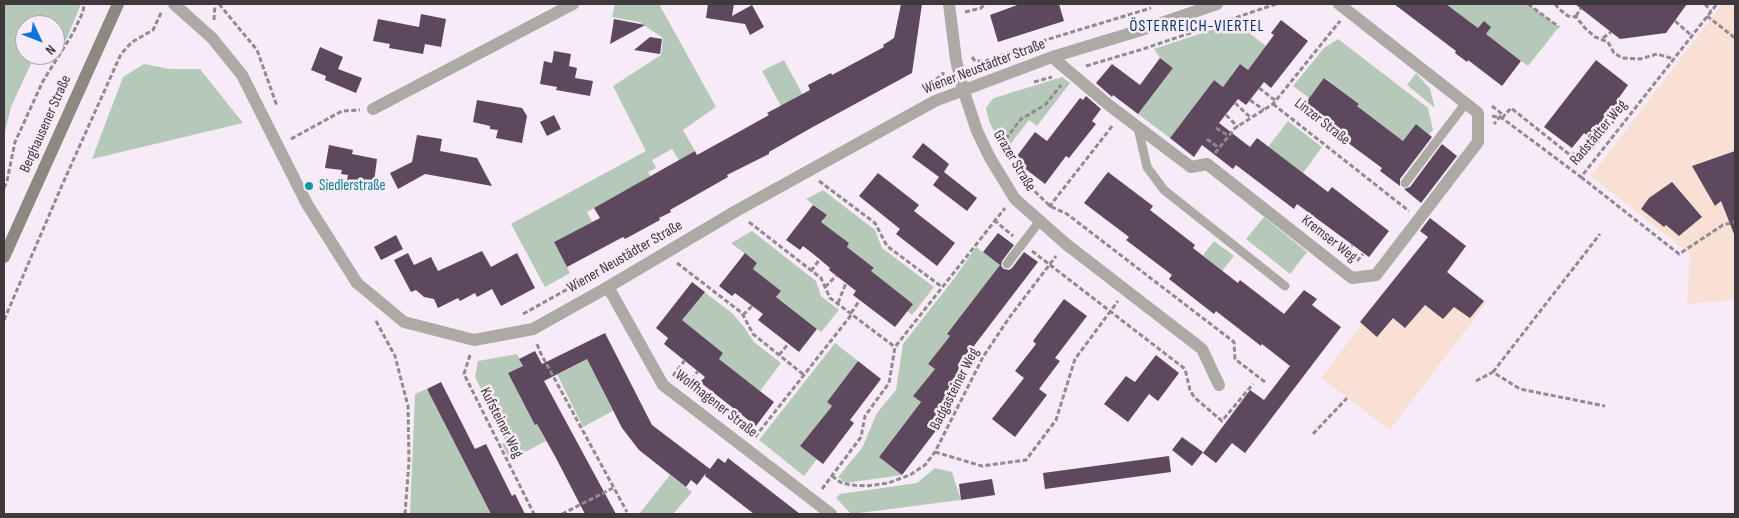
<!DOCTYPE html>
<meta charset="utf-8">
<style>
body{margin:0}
#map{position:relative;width:1739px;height:518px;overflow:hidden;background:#f7ebf7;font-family:"Sofia Sans Condensed",sans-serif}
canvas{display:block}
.frame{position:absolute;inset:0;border:5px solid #3e393d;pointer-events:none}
.north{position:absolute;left:15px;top:15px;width:50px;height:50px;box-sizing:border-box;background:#f7ebf7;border:1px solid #ada4ad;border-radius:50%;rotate:133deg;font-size:14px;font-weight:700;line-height:20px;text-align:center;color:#3e393d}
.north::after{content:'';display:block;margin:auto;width:18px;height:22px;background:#0f75dd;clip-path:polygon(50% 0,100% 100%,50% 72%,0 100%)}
</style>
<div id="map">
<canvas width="1739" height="518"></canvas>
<div class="frame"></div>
<div class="north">N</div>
</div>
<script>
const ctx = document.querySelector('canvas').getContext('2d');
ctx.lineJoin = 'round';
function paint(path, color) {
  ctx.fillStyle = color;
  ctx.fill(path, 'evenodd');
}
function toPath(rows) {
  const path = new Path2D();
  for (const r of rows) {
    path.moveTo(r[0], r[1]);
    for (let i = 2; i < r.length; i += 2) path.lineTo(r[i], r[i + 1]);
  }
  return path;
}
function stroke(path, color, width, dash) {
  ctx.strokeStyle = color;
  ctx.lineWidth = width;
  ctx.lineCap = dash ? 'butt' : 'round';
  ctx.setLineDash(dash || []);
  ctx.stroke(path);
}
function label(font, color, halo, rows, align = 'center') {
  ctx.font = font + ' "Sofia Sans Condensed",sans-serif';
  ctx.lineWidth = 5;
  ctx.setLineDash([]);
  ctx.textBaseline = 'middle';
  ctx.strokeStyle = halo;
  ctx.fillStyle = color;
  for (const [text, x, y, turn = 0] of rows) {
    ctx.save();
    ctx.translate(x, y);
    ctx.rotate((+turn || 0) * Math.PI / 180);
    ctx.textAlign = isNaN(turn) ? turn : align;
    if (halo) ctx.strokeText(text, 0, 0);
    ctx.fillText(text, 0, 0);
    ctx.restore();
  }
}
const education = toPath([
 [1722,4,1735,4,1735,300,1687,304,1690,254,1591,176],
 [1417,251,1486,303,1390,430,1321,378]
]);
const green = toPath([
 [4,4,81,4,67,38,55,54,55,25,25,25,25,55,35,55,11,107,4,136],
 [615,4,659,4,716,107,683,130,695,151,679,160,672,149,652,160,656,168,648,172,651,177,587,212,592,222,554,242,570,273,545,287,511,224,646,151,613,86,661,55,663,38,639,22,612,17],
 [1446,4,1528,4,1559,27,1528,66],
 [1235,22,1266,46,1248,70,1240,64,1223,87,1214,80,1170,138,1138,114,1173,68,1160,58,1154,49],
 [1338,39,1428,108,1433,130,1429,134,1416,124,1403,141,1357,106,1359,104,1325,78,1309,98,1293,86,1324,48],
 [784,60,810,108,781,106,762,71],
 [144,64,170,69,200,69,243,123,92,159,123,77],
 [1416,73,1430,89,1435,108,1407,85],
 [1062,77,1070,83,1037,126,1029,120,1004,152,989,121,986,108,990,102,994,98],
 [1288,121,1322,147,1303,173,1268,147],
 [823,190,875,230,882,248,934,287,912,315,907,311,912,303,871,272,874,268,847,247,849,243,821,222,826,215,806,199],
 [1264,217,1307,252,1290,274,1246,239],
 [752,231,816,281,821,296,839,310,821,332,776,297,780,291,753,269,757,263,731,243],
 [1214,241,1234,256,1222,271,1203,255],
 [976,247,1000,265,948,334,950,336,928,364,935,369,914,396,921,402,879,457,902,475,846,483,838,477,862,448,877,413,896,390,903,344,956,276],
 [704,292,732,313,744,327,754,342,781,363,760,391,719,359,723,353,682,320],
 [835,343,858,361,827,402,832,406,800,446,817,459,804,476,759,440],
 [517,354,523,366,509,373,546,441,510,460,502,444,506,442,481,394,481,389,475,377,478,361],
 [587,359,613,411,583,427,556,372,560,373],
 [427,389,488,508,490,507,494,514,410,514,415,394],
 [935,468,952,472,961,500,851,514,836,498,840,494,917,483],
 [670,475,692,492,673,514,639,514]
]);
const building = toPath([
 [708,4,734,4,732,16,752,5,764,27,750,35,745,24,706,18],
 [901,4,922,4,912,73,811,128,769,152,769,154,727,175,728,177,670,210,671,212,659,218,660,220,625,239,623,237,567,267,554,242,600,218,594,208,695,151,697,155,726,139,769,115,767,113,810,90,808,85,831,73,832,75,884,47,883,45,894,38],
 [1020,4,1059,4,1064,21,998,42,990,15],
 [1394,4,1446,4,1478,28,1484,21,1491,27,1486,34,1521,61,1502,86,1468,60,1467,62,1455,53,1456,51],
 [1575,4,1687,4,1666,33,1620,39],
 [421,14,446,19,441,47,425,44,423,54,389,48,390,44,373,41,378,19,419,27],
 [614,19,645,25,610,44],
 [1281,20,1308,41,1271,88,1264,82,1246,105,1238,99,1219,123,1250,147,1257,138,1328,192,1332,187,1389,231,1369,257,1297,204,1294,209,1236,165,1233,169,1202,145,1194,157,1170,138,1214,80,1223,87,1240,64,1248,70,1274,35,1271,33],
 [650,37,662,39,660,54,634,50],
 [320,47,343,57,338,69,362,78,356,93,325,80,326,76,311,70],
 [554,51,571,54,569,66,577,68,575,78,593,81,590,96,556,90,557,87,540,84,544,61,552,63],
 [1160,58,1173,68,1138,114,1113,95,1112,97,1096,83,1112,64,1140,85],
 [1596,60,1628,85,1618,99,1621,102,1596,134,1593,131,1589,137,1584,133,1572,148,1544,127],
 [1324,78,1359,104,1357,106,1403,141,1416,124,1432,137,1400,179,1400,186,1380,171,1382,168,1336,134,1338,132,1304,105],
 [1086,96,1101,109,1092,121,1096,124,1069,158,1066,156,1045,184,1014,160,1035,132,1047,141,1080,98,1083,100],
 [477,100,522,108,527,116,522,143,496,138,498,130,490,129,490,126,473,122],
 [554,115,561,129,547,136,540,122],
 [417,135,442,139,440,151,477,158,492,186,425,174,398,189,390,173,412,162],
 [923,143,949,164,944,172,977,198,967,211,933,185,939,177,912,157],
 [1442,144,1457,156,1421,203,1404,189,1410,187],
 [329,145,353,150,352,154,377,159,373,190,346,185,348,175,341,174,342,170,325,168],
 [1735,151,1735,234,1734,234,1721,201,1715,206,1692,166],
 [1108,172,1153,206,1150,210,1195,245,1193,248,1238,283,1240,280,1284,314,1304,290,1317,299,1312,305,1341,327,1245,453,1232,443,1216,463,1203,453,1250,390,1264,400,1290,366,1262,344,1261,346,1216,311,1214,314,1169,279,1172,275,1126,240,1129,237,1084,203],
 [878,173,919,205,914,211,955,243,937,266,896,234,900,229,859,196],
 [1672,182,1702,217,1679,236,1666,225,1664,227,1641,209,1649,198],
 [813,205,827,215,821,222,849,243,847,247,874,268,871,271,913,304,895,327,853,295,856,291,829,270,830,268,817,257,803,246,800,250,786,240],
 [1430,218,1466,246,1447,272,1484,301,1470,318,1454,307,1443,319,1425,305,1405,328,1393,318,1377,337,1360,322,1428,237,1420,231],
 [998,233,1014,245,1002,261,1001,266,1004,269,1009,270,1012,268,1024,252,1038,262,970,351,973,353,951,382,956,386,936,413,944,420,902,475,879,457,921,402,913,396,935,369,928,364,950,336,947,334,1000,265,983,252],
 [396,235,403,249,381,260,374,247],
 [482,251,491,267,517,253,535,288,501,306,492,289,477,297,475,293,460,301,458,298,438,308,434,299,424,297,416,290,411,292,394,260,408,253,414,265,431,257,438,271],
 [745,253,757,263,753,269,781,291,776,297,817,329,799,352,758,320,763,314,735,293,732,296,719,286],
 [692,282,705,292,682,320,723,353,719,359,774,402,756,426,700,382,705,377,664,344,668,338,656,328],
 [1064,299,1087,316,1055,358,1060,361,1039,389,1047,395,1015,437,992,419,1024,378,1015,371,1036,344,1033,341],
 [605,333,652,425,710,469,718,458,725,463,728,458,800,514,754,514,705,476,706,473,697,485,691,480,686,487,639,450,622,428,587,359,544,381,616,514,585,514,556,458,537,424,535,425,508,373,523,366,519,359,535,351,542,364],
 [1156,355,1179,373,1158,401,1149,394,1128,422,1104,404,1126,376,1135,382],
 [858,361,881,379,850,420,854,423,823,464,800,446,832,406,827,402],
 [441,382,475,449,486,444,512,496,515,494,525,514,491,514,427,389],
 [1182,437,1203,452,1192,466,1172,450],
 [1169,456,1171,472,1045,489,1043,473],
 [992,479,995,495,961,500,959,484]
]);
const path = toPath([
 [219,4,257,50,277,106],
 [1528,4,1559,27],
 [1555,4,1559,9,1568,16,1576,17,1585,28,1595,37,1608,42,1614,53,1622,58,1640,59,1657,54,1674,59],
 [1705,4,1711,11],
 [965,12,981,8,985,4],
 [1576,16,1581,8],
 [1707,16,1735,38],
 [214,20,215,4],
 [1675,21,1692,36],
 [1603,38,1611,32],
 [972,57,975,61,985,61,1039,42,1151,8],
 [1086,66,1143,49,1276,4],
 [1034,82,1052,77],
 [930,84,943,74,943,72],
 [1259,88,1276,101],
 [1250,100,1264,110],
 [1235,103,1251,118],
 [1273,104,1409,211],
 [1492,106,1502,114,1494,124],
 [1226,115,1238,127],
 [1492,116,1502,118,1581,177,1717,4],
 [1502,118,1511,108,1570,155,1592,149,1616,118],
 [1216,128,1229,136],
 [291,139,342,111,360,110],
 [1207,139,1219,148],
 [1001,145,1021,119,1045,105,1061,85],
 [1215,153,1235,128,1273,104,1340,21],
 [1581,177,1679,254,1723,225,1735,222],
 [819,181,875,223,887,246,942,287],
 [1024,181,1050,206,1067,214,1234,342,1235,359,1265,382],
 [4,188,7,181,15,142,43,81,73,33,83,12,84,4],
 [1049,207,1113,125],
 [994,220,1013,236],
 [749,222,821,278,830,298,895,347],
 [1032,251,1185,369,1190,390,1194,397,1222,421,1253,384],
 [1345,255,1352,245],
 [1357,261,1363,254],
 [677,263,742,313,753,334,804,375],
 [811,271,820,259],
 [825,287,836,276],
 [838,303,846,283],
 [851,313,860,300],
 [523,314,616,262],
 [743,315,752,306],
 [4,320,63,183,121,54,132,42,153,30,162,11],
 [376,321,395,356,408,406,409,461,405,514],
 [537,344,540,352,627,512],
 [470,355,464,374,534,514],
 [779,355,788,344],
 [1493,372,1600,234],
 [673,376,685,360],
 [1476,381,1493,372,1520,389,1605,406],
 [687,386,698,371],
 [1313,434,1347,398],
 [755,437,852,314],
 [935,452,982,466,1026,460,1056,420,1075,359,1118,301],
 [832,476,840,482,850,485,867,486,888,483,910,475,925,465,935,452,983,357,1009,318,1056,256],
 [822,489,861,437,865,416,889,383,895,347,1005,208],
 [562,514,613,488]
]);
const lane = toPath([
 [1138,128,1147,167,1164,190,1285,286],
 [1405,183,1465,104],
 [1007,264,1039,222]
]);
const street = toPath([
 [174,4,212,38,242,75,307,204,357,283,404,322,474,340,533,329,608,287,736,211,935,101,1052,57,1138,31,1217,4],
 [949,4,956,60,963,89,977,131,990,158,1015,199,1066,244,1202,349,1219,385],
 [1052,57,1110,106,1191,167,1207,164,1352,278,1376,275,1478,142,1478,113,1339,4],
 [373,109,573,4],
 [608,287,663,385,831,514]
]);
const secondary = toPath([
 [4,257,118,4]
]);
const markers = [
 [309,186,5,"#0f9aa8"]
];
const streetNames = [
 ["Wiener Neustädter Straße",984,67,-21],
 ["Linzer Straße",1322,122,38],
 ["Berghausener Straße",46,124,-66],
 ["Radstädter Weg",1599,133,-50],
 ["Grazer Straße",1014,161,59],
 ["Kremser Weg",1329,239,38],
 ["Wiener Neustädter Straße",625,257,-30],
 ["Badgasteiner Weg",955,389,-63],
 ["Wolfhagener Straße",716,404,38],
 ["Kufsteiner Weg",501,423,63]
];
const cultureNames = [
 ["Siedlerstraße",319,186]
];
const neighbourhoodNames = [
 ["ÖSTERREICH-VIERTEL",1197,27]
];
paint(education, '#f8e0d5');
paint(green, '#b6c9b8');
paint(building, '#5e485d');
stroke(path, '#928a91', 3, [5, 2.5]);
stroke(lane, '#adaaa5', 9);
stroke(street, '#adaaa5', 12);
stroke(secondary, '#8d8880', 12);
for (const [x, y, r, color] of markers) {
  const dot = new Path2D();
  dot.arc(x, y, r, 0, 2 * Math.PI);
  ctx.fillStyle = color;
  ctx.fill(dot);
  stroke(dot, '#f7ebf7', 2);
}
label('15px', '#3e393d', '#f7ebf7', streetNames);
label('15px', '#0d838f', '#f7ebf7', cultureNames, 'left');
ctx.letterSpacing = '1px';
label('16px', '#053466', '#f7ebf7', neighbourhoodNames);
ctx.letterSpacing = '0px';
</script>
